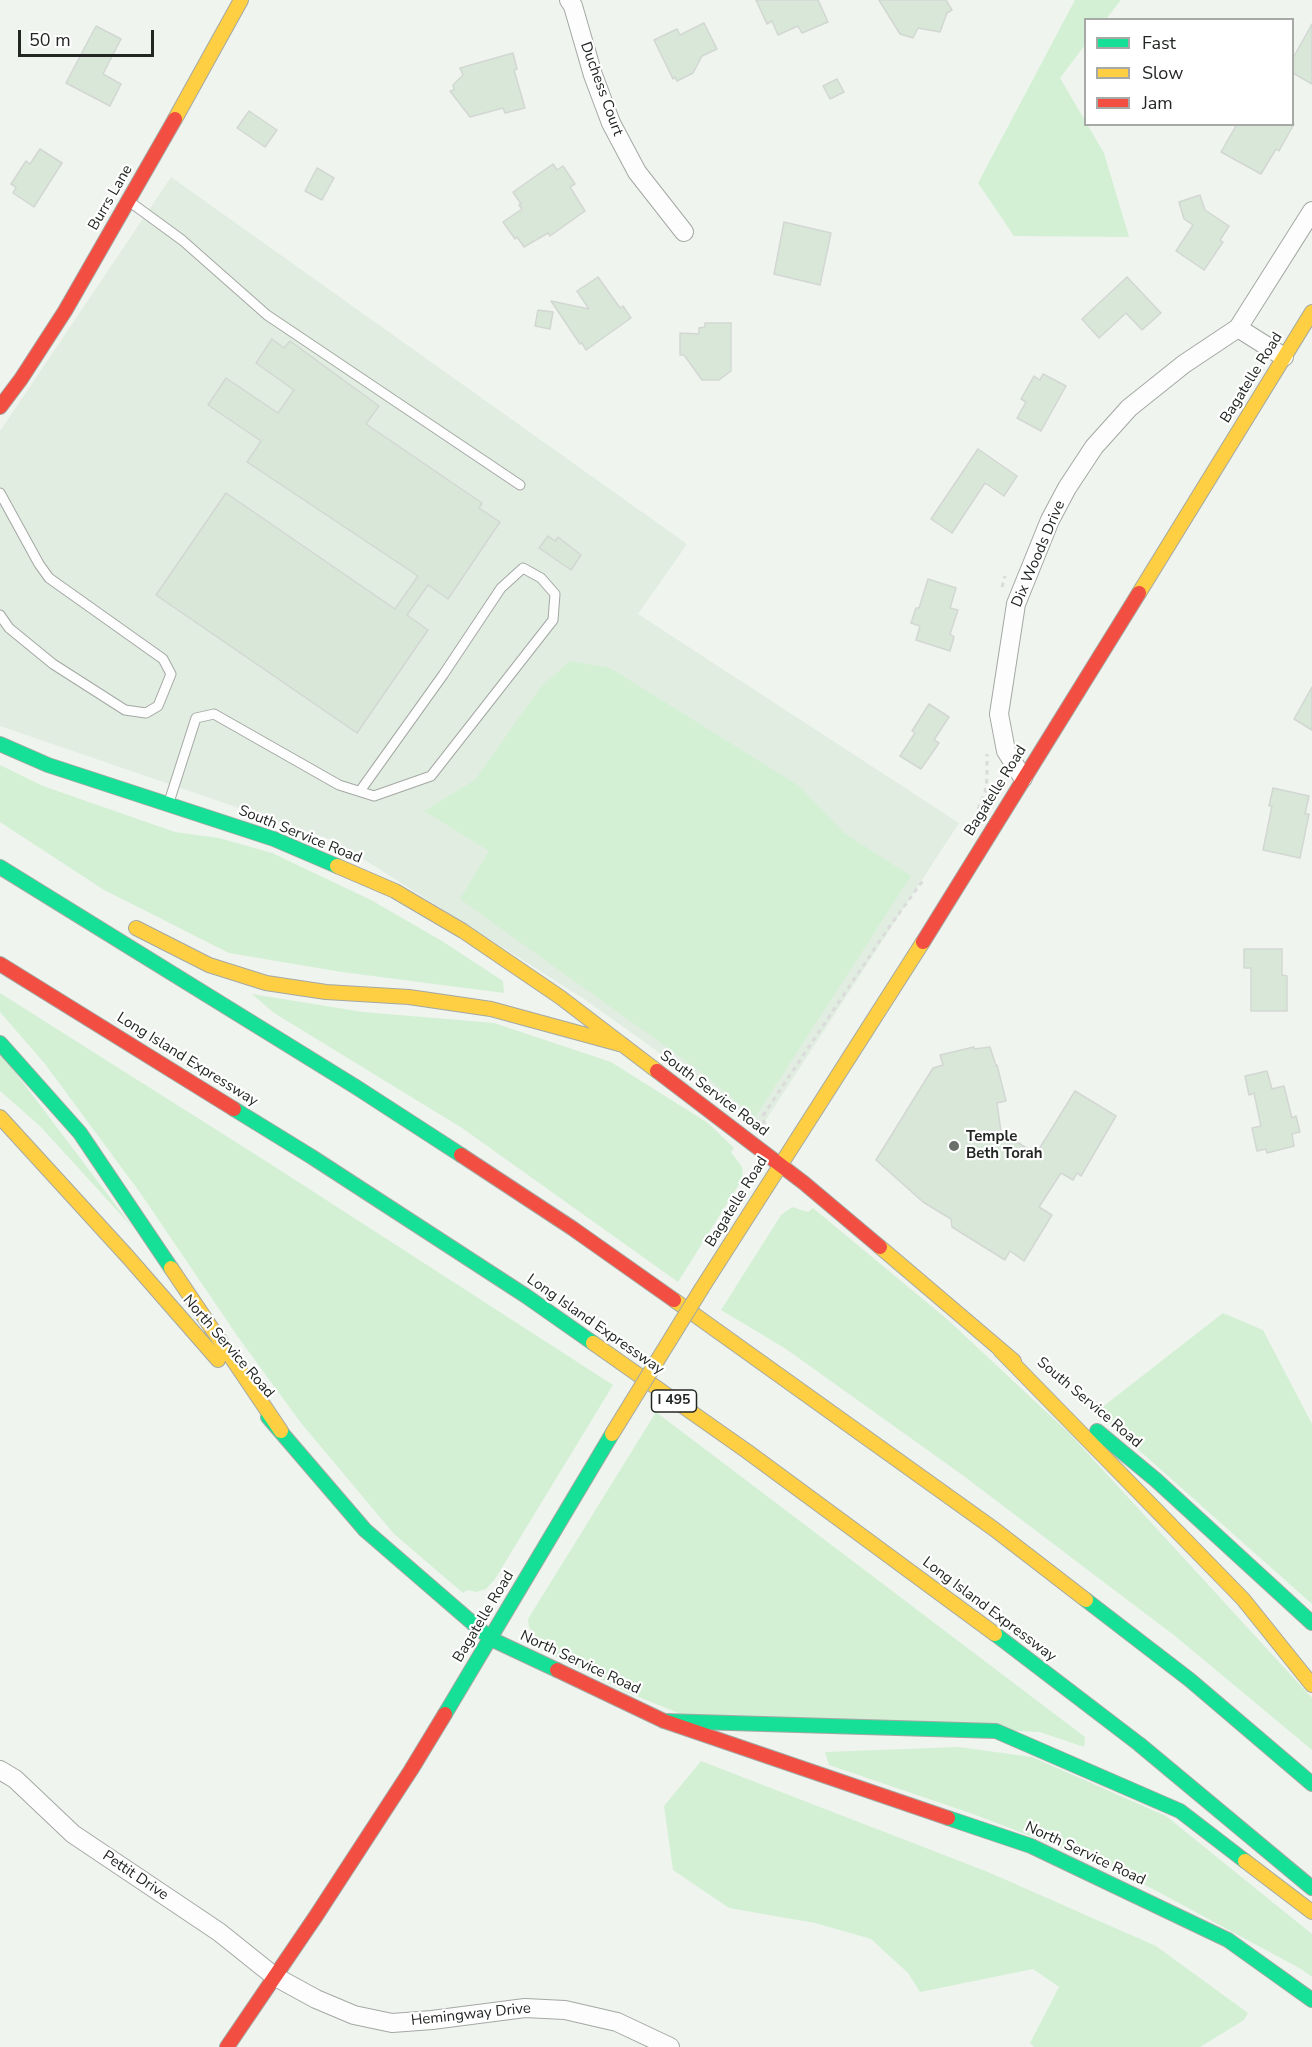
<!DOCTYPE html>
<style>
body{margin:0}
#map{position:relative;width:1312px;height:2047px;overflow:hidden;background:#eff4ef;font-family:"Nunito Sans",sans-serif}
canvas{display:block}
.legend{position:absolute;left:1084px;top:18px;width:210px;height:108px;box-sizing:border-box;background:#fff;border:2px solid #a7a9a7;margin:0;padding:8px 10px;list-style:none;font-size:18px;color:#232723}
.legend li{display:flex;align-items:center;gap:12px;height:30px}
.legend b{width:30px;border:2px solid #a7a9a7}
.scale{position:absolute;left:18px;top:30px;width:136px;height:27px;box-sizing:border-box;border:3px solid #232723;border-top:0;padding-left:8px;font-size:18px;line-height:21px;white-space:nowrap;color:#232723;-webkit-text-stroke:4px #fff;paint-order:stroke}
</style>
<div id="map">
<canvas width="1312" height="2047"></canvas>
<ul class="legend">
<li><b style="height:8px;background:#16e098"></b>Fast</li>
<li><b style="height:8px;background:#ffcf43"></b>Slow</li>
<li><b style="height:8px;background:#f24e42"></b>Jam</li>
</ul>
<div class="scale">50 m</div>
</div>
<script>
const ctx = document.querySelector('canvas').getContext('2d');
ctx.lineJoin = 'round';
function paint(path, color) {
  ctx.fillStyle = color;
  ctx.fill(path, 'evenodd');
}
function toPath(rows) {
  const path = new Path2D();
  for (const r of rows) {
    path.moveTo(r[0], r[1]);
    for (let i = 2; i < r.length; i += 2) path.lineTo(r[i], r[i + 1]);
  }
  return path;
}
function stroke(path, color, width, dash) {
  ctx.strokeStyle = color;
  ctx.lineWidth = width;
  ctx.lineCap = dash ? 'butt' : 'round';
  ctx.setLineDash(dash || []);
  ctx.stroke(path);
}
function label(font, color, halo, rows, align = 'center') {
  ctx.font = font + ' "Nunito Sans",sans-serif';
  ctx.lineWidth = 4.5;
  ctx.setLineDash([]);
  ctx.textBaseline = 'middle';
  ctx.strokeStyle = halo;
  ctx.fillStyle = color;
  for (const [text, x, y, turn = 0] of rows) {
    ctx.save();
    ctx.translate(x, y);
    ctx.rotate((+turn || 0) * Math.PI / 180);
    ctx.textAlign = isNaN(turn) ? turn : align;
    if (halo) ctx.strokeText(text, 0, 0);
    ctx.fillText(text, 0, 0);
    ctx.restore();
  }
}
const built = toPath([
 [171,177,687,544,638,614,959,823,762,1126,584,999,335,841,0,726,0,431]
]);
const green = toPath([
 [1075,0,1121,0,1106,19,1086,20,1085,45,1060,78,1104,153,1129,237,1014,236,978,183],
 [570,661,610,668,799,786,844,833,911,876,755,1117,700,1071,460,899,489,851,424,811,475,780,540,688],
 [0,765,43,786,175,832,219,838,272,853,371,900,442,941,503,981,504,993,342,972,229,953,104,890,0,822],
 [0,993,272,1165,613,1385,495,1579,486,1589,476,1592,467,1590,463,1593,394,1534,301,1423,238,1337,141,1194,45,1064,0,1012],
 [252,994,363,1012,494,1023,611,1062,708,1123,734,1148,731,1152,742,1167,743,1178,678,1282,462,1128,274,1013],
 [0,1052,133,1228,40,1126,0,1091],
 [792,1207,808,1212,813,1208,948,1320,1070,1434,1312,1698,1312,1750,1175,1636,961,1474,786,1349,721,1310,781,1215],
 [1223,1313,1263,1330,1312,1424,1312,1604,1096,1412],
 [656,1412,1085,1737,1084,1747,1040,1732,683,1715,624,1691,539,1648,537,1638,529,1627,528,1619],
 [959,1747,1032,1757,1166,1816,1312,1934,1312,1977,1301,1969,1112,1867,973,1814,829,1765,825,1752],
 [701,1761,988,1872,1156,1946,1248,2013,1244,2020,1200,2047,1034,2047,1030,2043,1059,1987,1033,1969,920,1992,908,1973,871,1939,815,1923,729,1908,673,1870,664,1806]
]);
const building = toPath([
 [756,0,818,0,828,22,802,33,798,26,778,35,772,21,767,24,756,0],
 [879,0,946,0,952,10,947,13,940,32,918,28,913,38,900,34,879,0],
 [704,23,717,49,702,56,693,73,677,81,675,77,673,79,654,40,677,29,680,35,704,23],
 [1312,24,1312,84,1293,73,1293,58,1312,24],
 [96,26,121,39,103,74,121,84,110,106,66,83,96,26],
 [513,53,517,69,514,70,525,108,505,113,503,108,470,117,450,91,454,90,453,85,463,75,460,68,513,53],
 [837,79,844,92,830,99,823,86,837,79],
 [249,111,277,130,265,147,237,128,249,111],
 [1237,124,1294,124,1279,151,1276,149,1261,174,1221,152,1237,124],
 [40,149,62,163,34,207,13,193,16,187,11,184,26,161,30,164,40,149],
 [553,164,557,170,563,166,575,184,570,187,585,211,550,236,548,233,524,247,517,237,515,239,503,222,522,209,519,205,521,204,513,192,553,164],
 [317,168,334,178,322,200,305,191,317,168],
 [1200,195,1205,210,1229,226,1220,240,1223,242,1204,270,1176,251,1193,225,1184,219,1179,202,1200,195],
 [784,222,831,233,820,285,774,274,784,222],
 [598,277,620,308,623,306,631,318,586,350,582,343,580,344,551,301,589,309,577,291,598,277],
 [1127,277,1161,313,1142,330,1126,313,1099,338,1082,319,1127,277],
 [538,310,553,312,550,329,535,326,538,310],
 [705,323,731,323,731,371,719,380,702,380,684,355,680,355,680,333,699,334,699,328,705,327,705,323],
 [272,339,284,348,290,341,379,406,366,424,482,503,479,508,500,522,448,599,428,585,407,615,428,630,357,733,156,595,226,493,395,609,418,576,247,462,261,441,208,405,226,378,278,413,294,390,256,363,272,339],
 [1043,374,1066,386,1041,431,1017,418,1026,402,1021,399,1034,376,1040,380,1043,374],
 [978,449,1017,476,1004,496,985,483,952,533,931,519,978,449],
 [548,536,555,541,558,537,581,555,571,570,539,548,548,536],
 [928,579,956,588,950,608,958,610,950,634,954,637,950,651,916,640,920,626,911,623,916,608,919,608,928,579],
 [1312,687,1312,730,1294,719,1312,687],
 [929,704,949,717,934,740,939,743,921,769,900,756,915,733,912,731,929,704],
 [1273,788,1309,796,1305,814,1309,814,1300,858,1263,850,1272,806,1269,806,1273,788],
 [1244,949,1282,949,1282,975,1287,976,1287,1011,1251,1011,1251,968,1244,968,1244,949],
 [974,1047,974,1049,990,1047,996,1066,997,1065,1006,1101,997,1103,1001,1132,1036,1154,1075,1091,1116,1116,1081,1176,1077,1173,1073,1180,1061,1173,1039,1207,1052,1215,1024,1261,1010,1251,1005,1260,952,1227,951,1219,923,1202,876,1160,933,1068,943,1065,940,1055,974,1047],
 [1267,1071,1272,1089,1284,1086,1292,1118,1296,1116,1300,1132,1292,1134,1294,1146,1267,1153,1266,1149,1257,1151,1252,1128,1261,1126,1254,1093,1249,1095,1245,1076,1267,1071]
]);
const path = toPath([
 [1002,587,1005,576],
 [978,809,985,792,987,778,987,754],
 [765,1124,762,1117,885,933,921,883,926,882]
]);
const lane = toPath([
 [130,202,182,240,267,315,520,485],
 [0,493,39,564,49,578,163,659,171,674,158,706,146,713,125,710,53,664,9,628,0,615],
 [169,802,196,718,214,714,339,785,374,796,431,776,553,620,555,594,541,578,523,568,501,588,443,675,360,791]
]);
const street = toPath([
 [569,0,573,6,593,75,611,123,637,172,684,232],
 [1238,328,1284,357],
 [1023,778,1006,751,999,714,1016,604,1050,520,1067,488,1094,447,1129,408,1184,364,1238,328,1312,211],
 [0,1770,15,1779,73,1834,219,1932,274,1976,316,1999,354,2015,392,2023,432,2020,525,2008,565,2010,617,2022,670,2047]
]);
const fast = toPath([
 [0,744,48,765,274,839,337,866],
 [0,867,356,1087,461,1155],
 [0,1043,80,1133,171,1268],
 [234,1109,312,1157,526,1296,593,1343],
 [268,1417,365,1530,491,1639,557,1670],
 [1097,1431,1156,1480,1312,1623],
 [1086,1600,1190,1680,1312,1784],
 [995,1634,1139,1744,1312,1888],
 [445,1714,612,1434],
 [664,1721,996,1731,1180,1811,1245,1861],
 [948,1818,1031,1846,1228,1940,1312,2000]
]);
const slow = toPath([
 [175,119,241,0],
 [1139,593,1312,312],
 [337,866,395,891,463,931,560,997,657,1071],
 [136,928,209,965,266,983,326,992,409,997,491,1009,623,1045],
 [0,1117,128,1257,218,1360],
 [880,1247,1014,1361],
 [171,1268,281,1431],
 [702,1288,923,942],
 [674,1300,994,1529,1086,1600],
 [593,1343,748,1452,995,1634],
 [1000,1350,1243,1599,1312,1685],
 [1245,1861,1312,1912]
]);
const jam = toPath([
 [0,407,21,379,65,311,175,119],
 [923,942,1139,593],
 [0,964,234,1109],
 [657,1071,804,1183,880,1247],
 [461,1155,572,1228,674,1300],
 [557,1670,664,1721,948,1818],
 [227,2047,316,1916,411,1770,445,1714]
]);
const slowBridge = toPath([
 [612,1434,702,1288]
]);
const markers = [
 [954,1146,6,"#6a6f6a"]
];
const shields = [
 [674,1401,45]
];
const shieldNames = [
 ["I 495",674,1401]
];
const streetNames = [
 ["Duchess Court",601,89,70],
 ["Burrs Lane",111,198,-60],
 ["Bagatelle Road",1252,378,-58],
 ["Dix Woods Drive",1039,554,-67],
 ["Bagatelle Road",996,791,-58],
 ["South Service Road",300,835,22],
 ["Long Island Expressway",187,1060,32],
 ["South Service Road",714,1094,37],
 ["Bagatelle Road",737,1202,-58],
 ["Long Island Expressway",595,1325,35],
 ["North Service Road",228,1347,49],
 ["South Service Road",1089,1403,40],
 ["Long Island Expressway",989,1610,37],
 ["Bagatelle Road",484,1617,-59],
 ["North Service Road",580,1663,25],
 ["North Service Road",1085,1854,25],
 ["Pettit Drive",135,1876,34],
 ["Hemingway Drive",471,2015,-6]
];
const poiNames = [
 ["Temple",966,1137],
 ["Beth Torah",966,1154]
];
paint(built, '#e1ede1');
paint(green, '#d3f0d4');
paint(building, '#d8e7d8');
stroke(building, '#d3d7d3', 1.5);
stroke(lane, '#a4a8a4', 11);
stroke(street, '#a4a8a4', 20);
stroke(fast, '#a4a8a4', 16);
stroke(slow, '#a4a8a4', 16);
stroke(jam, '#a4a8a4', 16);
stroke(path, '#dadbda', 3, [4.5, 4.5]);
stroke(lane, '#fdfdfd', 9);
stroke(street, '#fdfdfd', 18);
stroke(fast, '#16e098', 14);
stroke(slow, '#ffcf43', 14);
stroke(jam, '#f24e42', 14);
stroke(slowBridge, '#a4a8a4', 16, []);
stroke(slowBridge, '#ffcf43', 14);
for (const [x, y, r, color] of markers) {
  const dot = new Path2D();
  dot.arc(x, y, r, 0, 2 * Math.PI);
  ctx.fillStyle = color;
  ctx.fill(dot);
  stroke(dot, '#fff', 2);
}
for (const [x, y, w] of shields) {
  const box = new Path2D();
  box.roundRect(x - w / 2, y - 11, w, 22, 4.5);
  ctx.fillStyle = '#fff';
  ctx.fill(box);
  stroke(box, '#232723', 1.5);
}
label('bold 14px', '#232723', null, shieldNames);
label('15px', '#232723', '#fff', streetNames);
label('bold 15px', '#232723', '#fff', poiNames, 'left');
</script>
